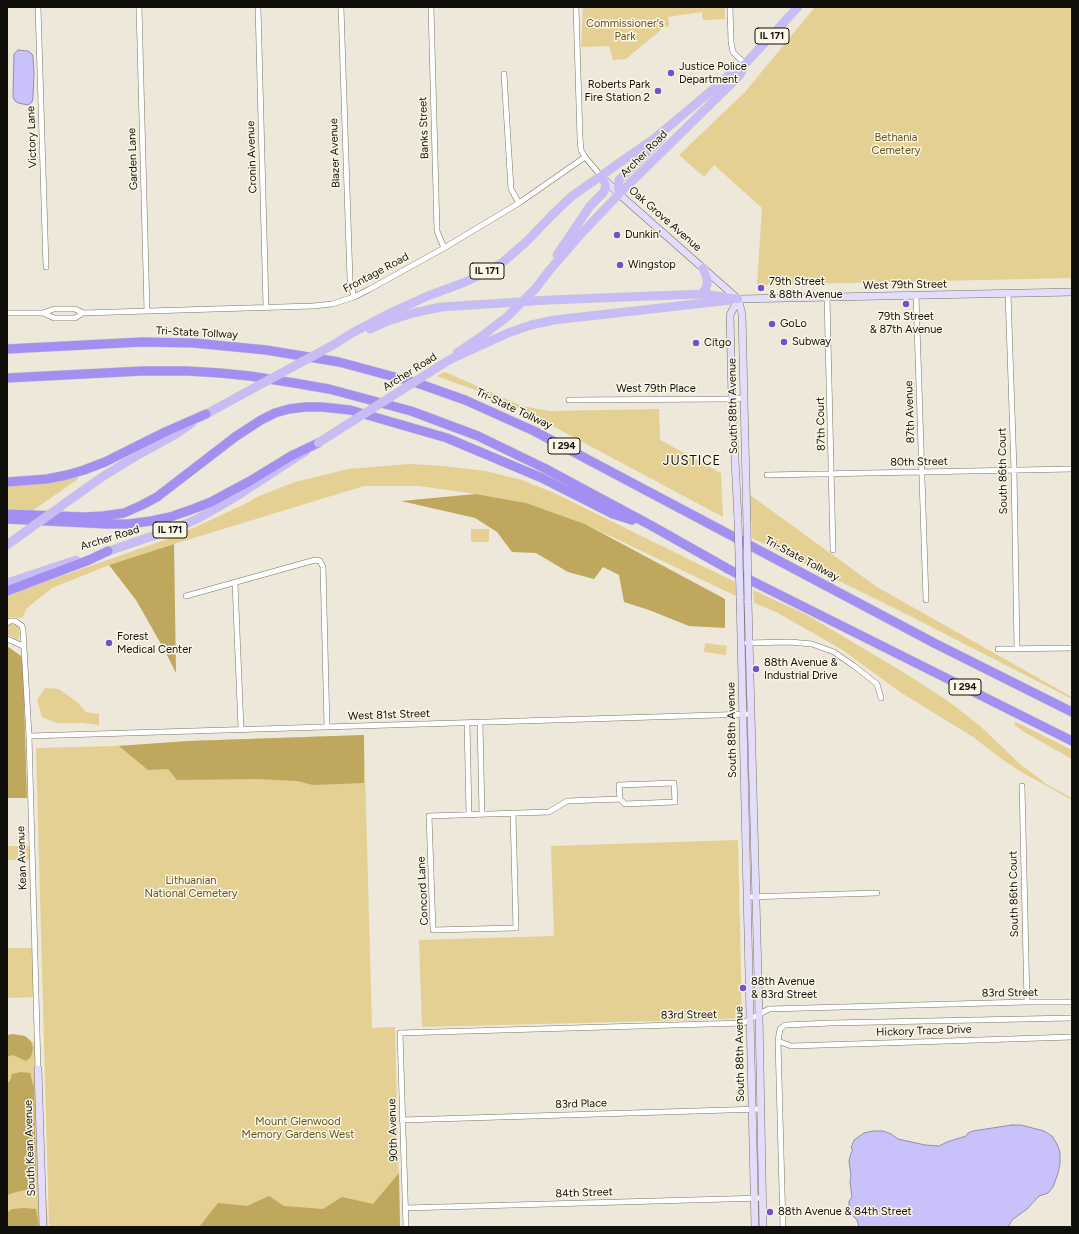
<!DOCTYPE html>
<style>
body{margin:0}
#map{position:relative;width:1079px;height:1234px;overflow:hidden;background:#ede8d9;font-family:Figtree,sans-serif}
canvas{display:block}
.frame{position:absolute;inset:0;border:8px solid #110f0a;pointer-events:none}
</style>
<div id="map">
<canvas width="1079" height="1234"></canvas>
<div class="frame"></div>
</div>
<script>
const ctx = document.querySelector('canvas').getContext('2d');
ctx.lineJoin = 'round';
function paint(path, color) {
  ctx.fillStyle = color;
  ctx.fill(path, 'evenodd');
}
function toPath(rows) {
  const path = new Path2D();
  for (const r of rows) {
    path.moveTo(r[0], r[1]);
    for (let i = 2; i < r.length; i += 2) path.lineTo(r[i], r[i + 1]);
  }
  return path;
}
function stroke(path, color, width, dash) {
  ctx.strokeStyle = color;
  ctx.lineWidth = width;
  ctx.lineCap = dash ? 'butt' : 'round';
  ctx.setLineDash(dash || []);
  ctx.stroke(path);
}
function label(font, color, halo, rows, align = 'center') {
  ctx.font = font + ' Figtree,sans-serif';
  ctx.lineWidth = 3;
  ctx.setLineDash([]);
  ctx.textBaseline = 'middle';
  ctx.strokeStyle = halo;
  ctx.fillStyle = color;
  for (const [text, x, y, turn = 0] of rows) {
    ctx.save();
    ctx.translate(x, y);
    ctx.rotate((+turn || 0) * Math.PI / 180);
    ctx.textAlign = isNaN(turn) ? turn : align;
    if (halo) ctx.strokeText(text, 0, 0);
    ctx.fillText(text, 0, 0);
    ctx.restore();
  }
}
const green = toPath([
 [583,7,725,7,725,19,704,20,702,18,702,12,668,17,669,24,668,27,661,27,661,30,626,59,613,60,609,46,581,47],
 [815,7,1072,7,1072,278,757,285,762,208,714,165,704,177,679,155,745,92],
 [445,372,522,406,550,411,659,409,660,440,721,473,723,517,532,415,478,391,436,376],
 [409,464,444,466,486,471,522,480,554,493,735,582,736,596,585,524,526,503,476,494,419,486,364,486,174,544,109,565,52,588,27,608,22,618,10,617,7,618,7,595,176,536,247,503,259,496,295,482,348,469],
 [77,476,78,479,32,511,7,510,7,486],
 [750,495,877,587,1072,697,1072,699,904,613,752,538],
 [471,529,489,529,489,542,471,542],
 [753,590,807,615,903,672,948,701,979,725,1021,765,1035,775,1046,784,1072,798,1072,800,1023,773,1003,760,973,737,900,692,841,649,776,612,754,603],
 [10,624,15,624,18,626,20,633,18,641,7,634,7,625],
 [705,643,727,646,726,655,704,652],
 [45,688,59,689,77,702,86,712,99,714,99,725,82,723,57,723,42,717,37,700],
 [1016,722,1072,750,1072,759,1026,733,1014,725],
 [364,735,372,1028,395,1027,400,1227,49,1227,36,748,115,746,189,741],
 [738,840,742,1018,699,1020,422,1027,419,940,554,936,551,846],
 [7,846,31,846,31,859,7,860],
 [7,948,34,948,36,997,7,998],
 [37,1039,48,1227,7,1227,7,1044,37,1042]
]);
const forest = toPath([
 [476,494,526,503,585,524,725,599,725,628,689,626,649,610,624,602,619,575,603,567,594,579,568,572,536,553,512,552,497,532,475,518,401,501],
 [174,544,176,673,165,651,136,600,109,565],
 [7,646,21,656,23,663,27,798,8,798,7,796],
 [364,735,364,783,313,785,297,781,258,779,177,780,168,769,148,770,119,746,189,741],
 [13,1034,25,1036,31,1041,33,1048,31,1057,26,1061,13,1055,7,1057,7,1035],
 [21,1072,30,1073,34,1088,36,1178,34,1185,29,1189,9,1194,7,1197,7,1083,10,1081,12,1074],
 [399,1173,400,1227,199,1227,218,1203,247,1206,269,1196,284,1206,323,1209,342,1197,373,1204],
 [24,1208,36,1209,39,1227,7,1227,7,1213,9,1211,12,1209]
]);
const water = toPath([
 [18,50,28,51,32,54,33,57,34,73,33,98,32,102,28,105,18,103,15,101,13,97,14,54,18,50],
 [1012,1125,1021,1125,1044,1131,1052,1136,1057,1144,1060,1152,1060,1164,1058,1173,1053,1187,1048,1193,1039,1196,1027,1209,1012,1220,1008,1227,859,1227,857,1220,852,1215,849,1205,849,1201,852,1197,850,1182,851,1176,849,1161,851,1153,853,1150,851,1148,854,1140,864,1133,873,1131,883,1131,891,1134,898,1139,925,1145,939,1146,947,1142,966,1136,968,1133,973,1131,1012,1125]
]);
const street = toPath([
 [38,7,46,267],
 [139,7,147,311],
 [258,7,266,307],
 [341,7,350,280,354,297],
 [431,7,437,231,444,248],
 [576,7,580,138,581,150,585,157,601,176],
 [730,7,731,42,733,52,745,64],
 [504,74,511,189,519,203],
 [1008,293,1014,470,1017,648],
 [916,295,926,600],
 [827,297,833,550],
 [7,313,43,313,54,309,75,309,83,313,313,306,332,304,354,297,370,289,444,248,519,203,585,157],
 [43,313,54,318,75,318,83,313],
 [569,400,728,399,744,398],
 [767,475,1072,469],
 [235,583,241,729],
 [186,596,315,560,320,561,323,567,327,727],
 [7,623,10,621,15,621,22,626,23,630,29,736,38,1069],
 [7,639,23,646],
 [747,643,790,642,812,644,834,652,854,666,877,684,881,698],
 [998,649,1072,648],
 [480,722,482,814],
 [467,723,469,814],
 [29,736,751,714],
 [1022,786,1027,1002],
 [513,813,516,928,433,930,429,816,549,812,567,801,620,799,625,804,675,802,674,783,619,785,620,799],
 [747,897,877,893],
 [778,1041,791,1046,1072,1037],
 [402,1120,761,1109],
 [405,1208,763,1198],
 [406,1227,400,1033,743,1023,769,1009,1027,1002,1072,1002],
 [783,1227,778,1041,780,1029,785,1025,831,1023,1072,1018]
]);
const secondary = toPath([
 [604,179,619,194,738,299],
 [738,299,1072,292],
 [738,299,742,314,747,525],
 [738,520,732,398,730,315,738,299],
 [740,596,755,1227],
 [748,601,759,1014,763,1227],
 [38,1069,43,1227]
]);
const primary = toPath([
 [619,194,618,186,619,180,662,138],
 [557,255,590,206,603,193,606,187,605,183,601,176],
 [536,288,548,272,580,235,619,194,740,75,745,64],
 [702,294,706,288,707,284,707,278,703,268],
 [370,329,388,321,413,313,441,307,550,300,702,294,738,299],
 [333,345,352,333,390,313,430,295,463,283,488,271,503,262,526,242,553,214,572,196,655,138,717,86,734,70,745,64,798,7],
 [457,353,482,336,508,316],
 [449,360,508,333,531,325,554,320,731,300],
 [201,417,230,401],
 [64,504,102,477,138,455,176,434,192,423],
 [7,545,25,532],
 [103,553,179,527,199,518,237,496,306,451],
 [7,583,76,560]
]);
const highway = toPath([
 [7,349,142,342,194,343,266,350,339,362,417,383,465,400,534,431,936,644,1072,712],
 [7,378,142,371,187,371,220,373,250,376,294,383,329,389,411,411,478,436,544,468,652,526,730,570,1072,741],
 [7,482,47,479,67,475,84,470,105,462,165,432,206,414],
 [7,514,84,517,103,516,124,513,142,505,157,497,235,437,261,420,275,413,289,409,305,407,322,407,350,410,447,438,542,478,613,514,632,520],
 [7,519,107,524,128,524,151,521,170,517,193,509,211,502,250,481,291,456,318,443],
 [7,591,89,560,108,551]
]);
const secondaryBridge = toPath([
 [738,520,740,596],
 [747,525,748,601]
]);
const primaryBridge = toPath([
 [508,316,536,288],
 [230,401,333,345],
 [318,443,449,360],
 [25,532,64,504]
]);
const markers = [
 [671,73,4,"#7251ca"],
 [658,91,4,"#7251ca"],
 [617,235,4,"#7251ca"],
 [620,265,4,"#7251ca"],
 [761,288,4,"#7251ca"],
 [906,304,4,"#7251ca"],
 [772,324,4,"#7251ca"],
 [784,342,4,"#7251ca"],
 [696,343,4,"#7251ca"],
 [109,643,4,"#7251ca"],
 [756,669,4,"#7251ca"],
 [743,988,4,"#7251ca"],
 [770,1212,4,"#7251ca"]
];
const shields = [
 [772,36,34],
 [487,271,34],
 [564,446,32],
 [170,530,34],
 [965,687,32]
];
const shieldNames = [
 ["IL 171",772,36],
 ["IL 171",487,271],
 ["I 294",564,446],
 ["IL 171",170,530],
 ["I 294",965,687]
];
const parkNames = [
 ["Commissioner's",625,24],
 ["Park",625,37],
 ["Bethania",896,138],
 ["Cemetery",896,151],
 ["Lithuanian",191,881],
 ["National Cemetery",191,894],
 ["Mount Glenwood",298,1122],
 ["Memory Gardens West",298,1135]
];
const poiNames = [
 ["Justice Police",679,67],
 ["Department",679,80],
 ["Roberts Park",650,85,"right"],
 ["Fire Station 2",650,98,"right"],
 ["Dunkin'",625,235],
 ["Wingstop",628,265],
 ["79th Street",769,282],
 ["& 88th Avenue",769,295],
 ["79th Street",906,317,"center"],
 ["& 87th Avenue",906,330,"center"],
 ["GoLo",780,324],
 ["Subway",792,342],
 ["Citgo",704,343],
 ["Forest",117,637],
 ["Medical Center",117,650],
 ["88th Avenue &",764,663],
 ["Industrial Drive",764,676],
 ["88th Avenue",751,982],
 ["& 83rd Street",751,995],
 ["88th Avenue & 84th Street",778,1212]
];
const streetNames = [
 ["Banks Street",424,128,-92],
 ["Victory Lane",32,137,-92],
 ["Blazer Avenue",335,153,-92],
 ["Archer Road",644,154,-45],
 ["Cronin Avenue",252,157,-92],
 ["Garden Lane",133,159,-92],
 ["Oak Grove Avenue",665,219,41],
 ["Frontage Road",376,273,-28],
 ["West 79th Street",905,285,-1],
 ["Tri-State Tollway",197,333,3],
 ["Archer Road",410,372,-32],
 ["West 79th Place",656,389],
 ["South 88th Avenue",733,406,-91],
 ["Tri-State Tollway",514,409,25],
 ["87th Avenue",910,412,-92],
 ["87th Court",821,424,-91],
 ["80th Street",919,462,-1],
 ["South 86th Court",1003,471,-91],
 ["Archer Road",110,538,-17],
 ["Tri-State Tollway",802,559,28],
 ["West 81st Street",389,715,-2],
 ["South 88th Avenue",732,730,-91],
 ["Kean Avenue",22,858,-92],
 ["Concord Lane",423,891,-93],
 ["South 86th Court",1014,894,-91],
 ["83rd Street",1010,993,-1],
 ["83rd Street",689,1015,-1],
 ["Hickory Trace Drive",924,1031,-2],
 ["South 88th Avenue",740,1054,-91],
 ["83rd Place",581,1104,-2],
 ["90th Avenue",393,1130,-92],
 ["South Kean Avenue",30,1148,-92],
 ["84th Street",584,1193,-2]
];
const quarterNames = [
 ["JUSTICE",692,461]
];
paint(green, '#e4d093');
paint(forest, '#bfa75e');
paint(water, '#c9c1f9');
stroke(water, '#928cb1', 1);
stroke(street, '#787466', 6);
stroke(secondary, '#787466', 8);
stroke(primary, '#cbcac9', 9);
stroke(highway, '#cbcac9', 10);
stroke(street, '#fff', 5);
stroke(secondary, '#e3ddfb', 7);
stroke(primary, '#c8bcf7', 8);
stroke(highway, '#a38ff2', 9);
stroke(secondaryBridge, '#787466', 8, []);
stroke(primaryBridge, '#cbcac9', 9, []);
stroke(secondaryBridge, '#e3ddfb', 7);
stroke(primaryBridge, '#c8bcf7', 8);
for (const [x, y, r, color] of markers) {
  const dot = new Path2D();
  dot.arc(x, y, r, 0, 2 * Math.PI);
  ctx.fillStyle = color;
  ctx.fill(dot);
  stroke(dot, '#fbf6e6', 1.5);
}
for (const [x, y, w] of shields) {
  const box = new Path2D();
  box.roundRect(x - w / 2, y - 8, w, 16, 3);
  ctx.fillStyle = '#fbf6e6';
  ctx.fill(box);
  stroke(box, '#110f0a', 1);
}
label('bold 10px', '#110f0a', null, shieldNames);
label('11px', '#65541c', '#fbf6e6', parkNames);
label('11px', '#110f0a', '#fbf6e6', poiNames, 'left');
label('11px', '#110f0a', '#fbf6e6', streetNames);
ctx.letterSpacing = '1px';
label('13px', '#110f0a', '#fbf6e6', quarterNames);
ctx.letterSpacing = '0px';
</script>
